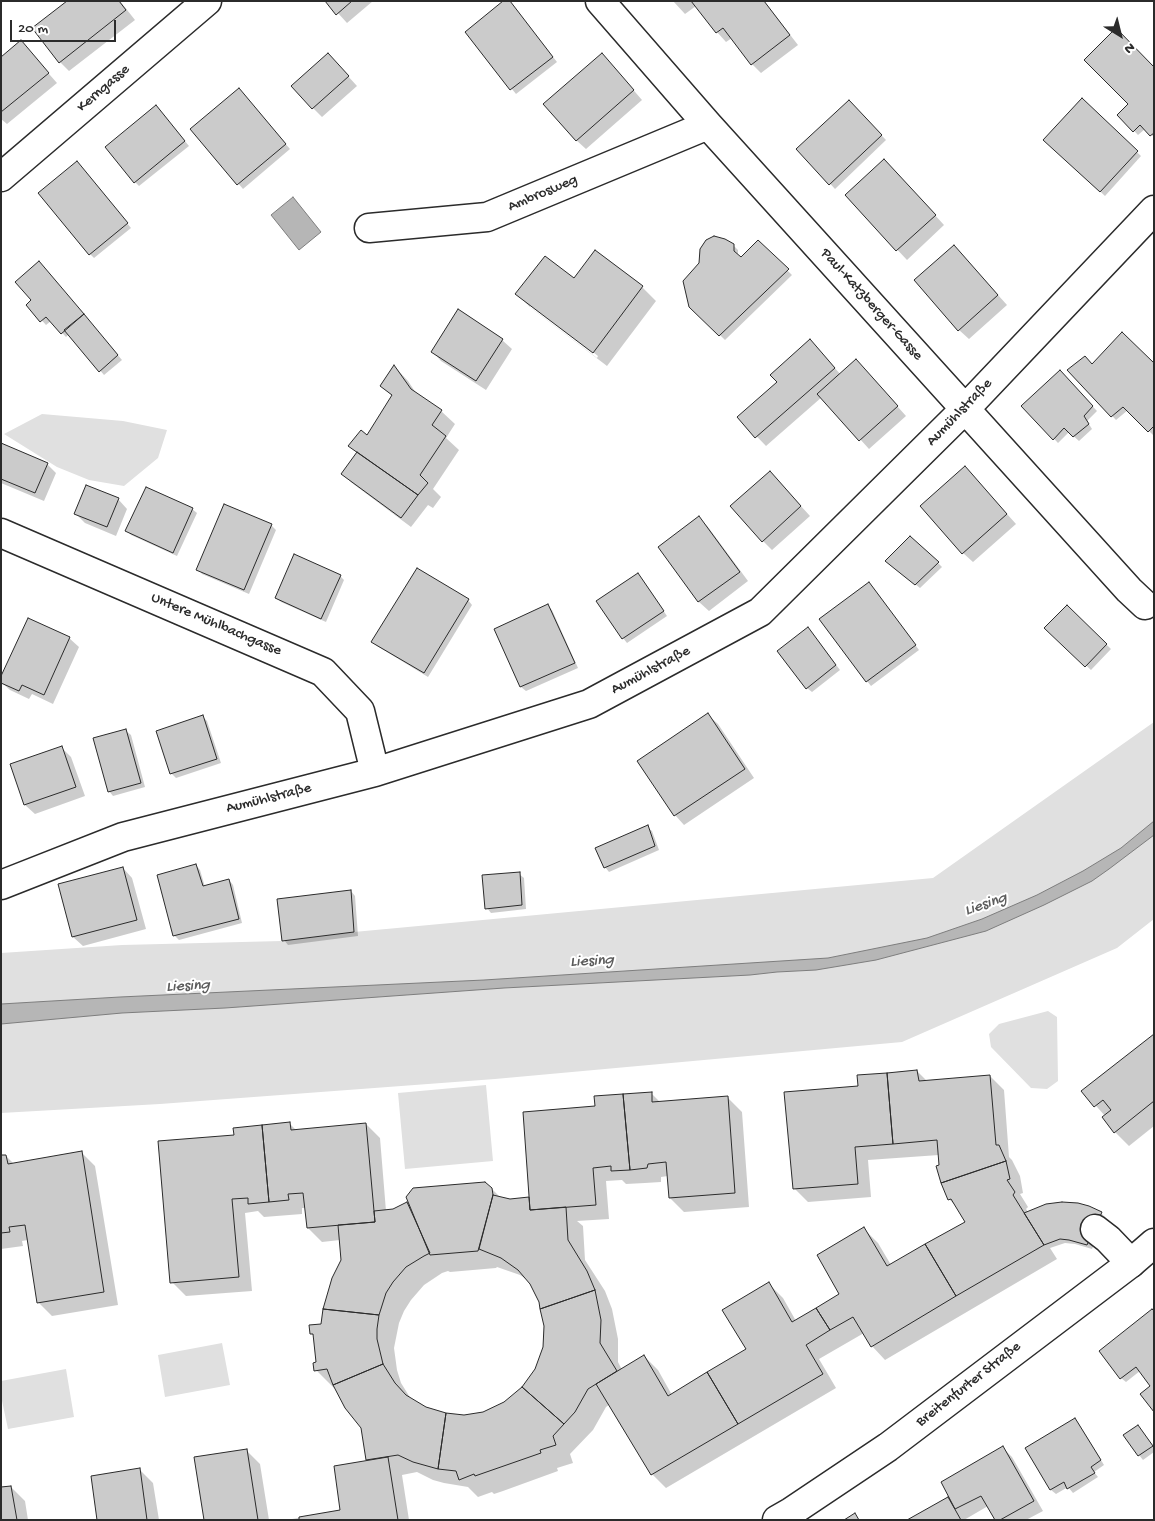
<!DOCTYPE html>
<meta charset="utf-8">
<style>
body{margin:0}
#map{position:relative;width:1155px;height:1521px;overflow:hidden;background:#fff;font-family:"Gochi Hand",sans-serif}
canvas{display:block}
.frame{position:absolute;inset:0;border:2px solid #2b2b2b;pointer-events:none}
.north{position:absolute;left:1095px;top:10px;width:50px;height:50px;-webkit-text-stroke:4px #fff;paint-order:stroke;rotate:144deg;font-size:14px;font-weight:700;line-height:20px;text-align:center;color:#2b2b2b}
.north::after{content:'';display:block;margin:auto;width:18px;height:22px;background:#2b2b2b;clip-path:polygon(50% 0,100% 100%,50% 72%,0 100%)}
.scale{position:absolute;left:10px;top:20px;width:106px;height:22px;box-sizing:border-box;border:2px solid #2b2b2b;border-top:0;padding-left:6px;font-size:15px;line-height:18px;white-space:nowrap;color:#2b2b2b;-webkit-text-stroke:4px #fff;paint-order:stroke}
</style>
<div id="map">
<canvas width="1155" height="1521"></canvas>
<div class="frame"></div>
<div class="north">N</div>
<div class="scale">20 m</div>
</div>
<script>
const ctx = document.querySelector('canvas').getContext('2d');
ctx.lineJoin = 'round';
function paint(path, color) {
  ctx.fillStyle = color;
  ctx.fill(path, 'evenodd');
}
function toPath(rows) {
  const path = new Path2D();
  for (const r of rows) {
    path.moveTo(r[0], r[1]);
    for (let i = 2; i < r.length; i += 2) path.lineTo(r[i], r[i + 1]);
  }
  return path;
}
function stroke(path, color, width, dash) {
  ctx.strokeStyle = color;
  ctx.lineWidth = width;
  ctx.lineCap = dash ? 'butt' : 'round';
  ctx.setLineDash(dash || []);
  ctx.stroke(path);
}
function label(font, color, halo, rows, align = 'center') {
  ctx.font = font + ' "Gochi Hand",sans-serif';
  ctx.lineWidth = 4;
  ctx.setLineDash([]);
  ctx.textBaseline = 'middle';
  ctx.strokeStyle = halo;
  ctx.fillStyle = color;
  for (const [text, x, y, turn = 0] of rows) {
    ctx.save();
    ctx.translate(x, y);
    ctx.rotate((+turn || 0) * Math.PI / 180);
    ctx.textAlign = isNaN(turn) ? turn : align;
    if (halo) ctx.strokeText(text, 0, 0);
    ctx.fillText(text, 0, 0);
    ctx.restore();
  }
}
const green = toPath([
 [42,414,123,421,167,430,158,458,124,486,89,480,57,467,4,434],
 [1154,722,1154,919,1117,948,902,1042,495,1079,160,1104,1,1113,1,953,122,945,282,941,354,932,933,878],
 [1048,1011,1057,1017,1058,1081,1047,1089,1031,1088,991,1047,989,1034,999,1024],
 [486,1085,493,1161,405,1169,398,1093],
 [222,1343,230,1385,165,1397,158,1355],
 [66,1369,74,1417,8,1429,1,1396,1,1381]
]);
const water = toPath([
 [293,197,321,232,299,250,271,215,293,197],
 [1154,821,1154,835,1109,869,1092,881,1044,905,986,931,876,960,816,970,777,972,750,975,504,988,225,1008,122,1013,1,1024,1,1004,120,997,484,980,828,958,927,938,982,919,1037,895,1083,871,1121,848,1154,821]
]);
const shadow = toPath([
 [69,1,120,1,135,20,69,71,60,62],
 [327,1,373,1,347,23],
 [673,1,764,1,798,45,761,73,752,64,732,38,726,42,717,32,696,6,685,14],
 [511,4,557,62,516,94,466,32],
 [21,42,57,83,7,124,1,119,1,58],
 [337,64,357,86,322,117,313,108],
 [611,64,642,100,586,149,576,140],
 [1154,69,1154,137,1145,129,1138,135,1119,115,1130,104],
 [243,94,290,149,243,189,192,129],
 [1082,100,1141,156,1105,196,1045,140],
 [849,102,886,140,835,189,798,149],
 [160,111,189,146,139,186,135,182],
 [81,167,131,228,94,258,90,254],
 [894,170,944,225,907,260,846,195],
 [758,242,792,275,725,340,690,306,701,264,733,245,738,250,738,256,741,259],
 [596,252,642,287,656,301,607,366,531,308,517,294,574,280],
 [530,304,598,356,597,358,530,307],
 [963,256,1007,305,969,339,959,330],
 [43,267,122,360,104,375,69,334,66,337,51,321,46,325,28,305,33,301],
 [502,340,512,349,486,390,441,361,432,351],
 [819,350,841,375,865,370,906,416,869,449,822,397,766,446,738,417],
 [1092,365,1154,365,1153,435,1128,410,1116,420,1069,370],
 [395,367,408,381,418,396,441,411,455,424,446,438,459,450,433,489,441,497,433,508,428,505,411,527,352,483,342,473,357,453,350,446,367,437,392,396,382,386],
 [1060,372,1097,411,1087,421,1092,429,1079,441,1069,432,1058,443,1023,406],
 [1,445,47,464,56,473,44,501,1,483],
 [974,477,1016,524,973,562,963,553],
 [779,482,810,516,772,550,763,541],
 [118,499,127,509,116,536,85,523,76,514],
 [192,509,197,513,177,556,131,535,127,531],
 [699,518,708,527,748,581,709,611,699,602,659,547],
 [271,525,276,530,249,594,202,574,198,569],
 [938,563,942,567,920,588,891,565],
 [340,576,344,580,326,622,281,602,276,598],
 [642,579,667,616,627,643,623,638],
 [869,583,919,650,871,686,867,681],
 [468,600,472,605,428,677,377,646,373,642],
 [548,606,552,610,578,668,526,691,521,687,496,629],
 [1067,606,1111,649,1091,670,1046,628],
 [812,633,840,670,812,692,807,688],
 [69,638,79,647,53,704,32,694,29,699,10,690,1,682],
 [708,715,718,724,754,778,684,825,675,815],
 [203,717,207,721,221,763,176,778,172,774,157,732],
 [126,731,131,735,145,787,113,796,109,791],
 [62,748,71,757,85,796,35,814,25,805],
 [647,827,652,831,659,850,609,872,605,867],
 [196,865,200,870,205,887,229,880,233,885,242,923,179,940,174,935],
 [123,868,132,878,146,929,83,946,73,937],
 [519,874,524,878,526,909,491,913,487,908],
 [351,891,355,896,358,936,288,945,284,940],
 [1154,1036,1154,1126,1129,1146,1115,1132,1105,1116,1083,1091],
 [917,1071,927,1081,990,1076,1004,1090,1009,1157,1012,1160,1020,1176,1023,1193,1020,1194,1028,1207,1026,1209,1028,1212,1089,1207,1101,1213,1106,1218,1092,1249,1075,1244,1065,1243,1050,1248,1057,1259,885,1360,872,1346,864,1333,819,1359,836,1388,666,1488,652,1474,610,1404,606,1407,593,1430,570,1454,573,1463,557,1468,558,1471,503,1491,494,1494,492,1492,478,1497,468,1487,444,1483,433,1480,417,1472,402,1475,409,1520,286,1520,341,1511,369,1462,367,1460,362,1427,336,1388,334,1388,316,1370,318,1363,315,1337,311,1333,322,1325,342,1260,340,1240,322,1242,308,1228,306,1208,302,1208,302,1214,264,1217,258,1211,245,1213,252,1291,186,1296,172,1282,235,1136,290,1124,297,1131,366,1124,380,1138,386,1211,393,1210,409,1202,492,1189,501,1198,510,1200,529,1198,531,1200,596,1107,651,1093,661,1103,728,1098,742,1112,749,1207,684,1212,670,1198,668,1176,661,1177,661,1182,645,1183,626,1184,622,1180,606,1181,609,1219,577,1221,583,1226,585,1260,605,1291,612,1309,618,1339,618,1362,622,1370,644,1356,658,1370,672,1395,748,1350,769,1284,783,1298,796,1321,841,1294,864,1229,878,1243,891,1265,966,1222,958,1208,949,1199,940,1166,939,1155,868,1160,871,1197,808,1202,794,1188,859,1087],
 [497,1267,520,1275,530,1282,540,1301,545,1326,544,1347,536,1370,515,1396,498,1407,483,1413,464,1416,442,1414,426,1409,411,1399,401,1383,397,1370,394,1348,399,1323,404,1311,411,1300,424,1285,442,1273,448,1271,450,1272,496,1268],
 [81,1152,95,1166,118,1305,52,1316,38,1302,28,1240,22,1241,23,1246,1,1249,1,1157,6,1156,14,1164],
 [1154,1313,1152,1386,1140,1371,1126,1382,1121,1378],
 [1075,1419,1079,1424,1104,1465,1094,1472,1098,1477,1073,1493,1068,1487,1056,1494,1051,1490,1026,1449],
 [1142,1431,1154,1447,1154,1452,1143,1460,1139,1455],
 [1003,1448,1012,1457,1043,1511,1026,1520,996,1520,988,1506,964,1520,910,1520,949,1497],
 [246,1450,260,1464,269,1520,205,1520],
 [139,1469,153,1483,159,1520,98,1520],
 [11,1487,25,1501,28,1520,1,1520]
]);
const building = toPath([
 [67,1,119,1,126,10,59,63,32,28,67,1],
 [325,1,352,1,336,15,325,1],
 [503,1,510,1,553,57,510,90,465,32,503,1],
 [691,1,764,1,790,35,751,65,723,28,716,33,691,1],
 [1116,28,1154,67,1154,133,1150,136,1140,125,1133,132,1117,115,1128,104,1084,60,1116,28],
 [21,40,49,73,1,112,1,57,21,40],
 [328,53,349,76,312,109,291,86,328,53],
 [602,53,634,90,576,141,543,104,602,53],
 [239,88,286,144,237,185,190,129,239,88],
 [1082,98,1138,151,1100,192,1043,140,1082,98],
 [849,100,882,135,829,185,796,149,849,100],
 [156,105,185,141,134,183,105,147,156,105],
 [884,159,936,215,896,251,845,195,884,159],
 [77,161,128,223,89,255,38,193,77,161],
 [714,236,725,239,734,244,734,251,741,257,758,240,789,269,719,336,689,307,683,281,699,263,700,249,706,240,714,236],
 [954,245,998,295,958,331,914,280,954,245],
 [595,250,643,286,593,353,515,294,545,256,574,278,595,250],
 [39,261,84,314,61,334,46,317,40,322,26,305,31,300,15,282,39,261],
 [458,309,503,339,476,381,431,352,458,309],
 [84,314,118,355,99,372,64,330,84,314],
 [1122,332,1154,363,1154,426,1148,432,1123,407,1111,417,1067,370,1085,356,1092,364,1122,332],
 [810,339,835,368,755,438,737,417,777,382,770,375,810,339],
 [856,359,898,406,859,441,817,394,856,359],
 [394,365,411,389,442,410,432,425,446,436,420,475,428,483,418,495,348,446,361,430,367,435,392,395,380,386,394,365],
 [1060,370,1093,406,1084,416,1089,424,1073,437,1064,428,1053,440,1021,406,1060,370],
 [1,443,48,463,35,493,1,479,1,443],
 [357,452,418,495,401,518,341,474,357,452],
 [965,466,1007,514,962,554,920,506,965,466],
 [770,471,801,506,762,542,730,506,770,471],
 [86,485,119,498,107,527,74,514,86,485],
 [146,487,193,508,173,553,125,531,146,487],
 [224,504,272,524,244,590,196,570,224,504],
 [699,516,740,572,698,602,658,547,699,516],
 [910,536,939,562,915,585,885,561,910,536],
 [294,554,341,575,321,619,275,598,294,554],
 [417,568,469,599,424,673,371,642,417,568],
 [638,573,664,611,622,639,596,601,638,573],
 [869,582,916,645,866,682,819,619,869,582],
 [548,604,575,663,520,687,494,629,548,604],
 [1067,605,1107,644,1085,667,1044,628,1067,605],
 [28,618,70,637,44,695,22,685,19,691,1,683,1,676,28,618],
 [808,627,836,665,806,689,777,651,808,627],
 [708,713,745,769,674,816,637,761,708,713],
 [203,715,217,759,170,774,156,731,203,715],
 [126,729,141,783,108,792,93,738,126,729],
 [62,746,76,787,24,805,10,764,62,746],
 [648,825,655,846,604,868,595,848,648,825],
 [196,864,203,886,229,879,239,919,173,936,157,875,196,864],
 [123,867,137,920,72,937,58,884,123,867],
 [520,872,522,905,485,909,482,875,520,872],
 [351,890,354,932,282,941,277,899,351,890],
 [1154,1034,1154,1101,1114,1133,1102,1117,1111,1110,1103,1100,1094,1107,1081,1091,1154,1034],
 [917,1070,919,1081,990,1075,996,1145,999,1145,1006,1161,941,1183,936,1166,939,1165,937,1140,893,1144,887,1073,917,1070],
 [887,1073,893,1144,855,1147,858,1184,793,1189,784,1092,858,1086,857,1075,887,1073],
 [652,1092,652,1102,728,1096,735,1193,669,1198,666,1162,648,1164,647,1168,630,1170,623,1094,652,1092],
 [623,1094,630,1170,611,1171,611,1166,593,1168,596,1205,530,1210,523,1112,595,1106,594,1096,623,1094],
 [290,1122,291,1130,366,1123,375,1222,307,1228,303,1193,288,1194,289,1200,269,1202,262,1125,290,1122],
 [262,1125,269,1202,248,1204,248,1198,232,1199,239,1277,170,1283,158,1141,234,1135,233,1128,262,1125],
 [82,1151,104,1292,37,1303,25,1225,9,1227,10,1232,1,1233,1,1155,6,1155,8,1164,82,1151],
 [1006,1161,1010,1179,1007,1180,1015,1192,1013,1195,1044,1245,956,1296,925,1244,965,1222,951,1199,948,1200,941,1183,1006,1161],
 [485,1182,492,1188,493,1195,478,1251,430,1255,406,1197,413,1188,485,1182],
 [493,1195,510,1199,529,1197,530,1210,566,1207,568,1240,587,1271,595,1290,540,1309,539,1302,530,1284,518,1270,501,1258,479,1249,493,1195],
 [407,1202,430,1253,424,1256,406,1267,393,1282,386,1293,379,1315,323,1309,332,1278,341,1260,338,1225,375,1222,374,1211,393,1209,407,1202],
 [1062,1202,1078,1203,1089,1206,1102,1212,1087,1245,1069,1240,1060,1239,1044,1245,1024,1213,1046,1204,1062,1202],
 [864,1227,887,1266,925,1244,956,1296,871,1347,853,1317,830,1330,816,1308,839,1294,817,1255,864,1227],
 [769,1282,792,1322,816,1308,830,1330,806,1345,823,1374,738,1424,707,1372,746,1349,722,1310,769,1282],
 [595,1290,601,1320,600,1343,617,1371,588,1389,575,1412,564,1424,522,1387,535,1369,543,1347,544,1326,540,1309,595,1290],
 [323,1309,379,1315,377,1329,377,1339,383,1364,333,1385,327,1369,314,1371,313,1363,316,1362,313,1334,310,1334,309,1325,321,1324,323,1309],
 [1152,1309,1154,1311,1154,1412,1140,1394,1150,1386,1136,1367,1120,1379,1099,1351,1152,1309],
 [644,1355,668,1396,707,1372,738,1424,651,1475,596,1384,644,1355],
 [383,1364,395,1383,406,1395,426,1407,446,1413,438,1469,413,1462,398,1455,366,1460,361,1428,345,1408,333,1385,383,1364],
 [522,1387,564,1424,553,1436,556,1445,540,1450,541,1453,475,1476,474,1474,459,1480,456,1471,438,1469,446,1413,464,1415,483,1412,504,1402,522,1387],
 [1075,1418,1101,1460,1091,1467,1095,1473,1067,1489,1064,1482,1050,1490,1025,1448,1075,1418],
 [1138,1425,1153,1446,1138,1456,1123,1435,1138,1425],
 [1003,1446,1034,1501,1000,1520,995,1520,981,1496,955,1509,941,1482,1003,1446],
 [247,1449,258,1520,204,1520,194,1457,247,1449],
 [388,1457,398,1520,299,1520,299,1517,340,1510,334,1466,388,1457],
 [140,1468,147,1520,97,1520,91,1476,140,1468],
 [11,1486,17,1520,1,1520,1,1487,11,1486],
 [948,1497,961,1520,907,1520,948,1497],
 [855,1513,859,1520,844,1520,855,1513]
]);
const minor = toPath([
 [600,1,708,125,1129,590,1145,605],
 [1,177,207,1],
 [369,228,487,217,708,125],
 [1,533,323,672,360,711,375,772],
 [1,885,123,837,375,772,589,704,760,612,965,409,1154,210],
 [1095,1229,1108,1239,1131,1263]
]);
const major = toPath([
 [777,1520,791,1512,888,1447,1131,1263,1154,1243]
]);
const streetNames = [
 ["Kerngasse",104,89,-41],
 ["Ambrosweg",543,194,-23],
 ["Paul-Katzberger-Gasse",871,305,48],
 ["Aumühlstraße",960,413,-46],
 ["Untere Mühlbachgasse",216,625,23],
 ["Aumühlstraße",651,671,-28],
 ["Aumühlstraße",269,799,-14],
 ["Breitenfurter Straße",969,1385,-38]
];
const waterNames = [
 ["Liesing",986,905,-19],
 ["Liesing",592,962,-3],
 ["Liesing",188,987,-3]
];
paint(green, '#e0e0e0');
paint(water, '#b6b6b6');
stroke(water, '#7e7e7e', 1);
paint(shadow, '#0003');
paint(building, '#cbcbcb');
stroke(building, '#2b2b2b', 1);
stroke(minor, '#2b2b2b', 31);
stroke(major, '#2b2b2b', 31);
stroke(minor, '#fff', 28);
stroke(major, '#fff', 28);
label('15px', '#2b2b2b', '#fff', streetNames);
label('italic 16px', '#5c5c5c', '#fff', waterNames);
</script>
